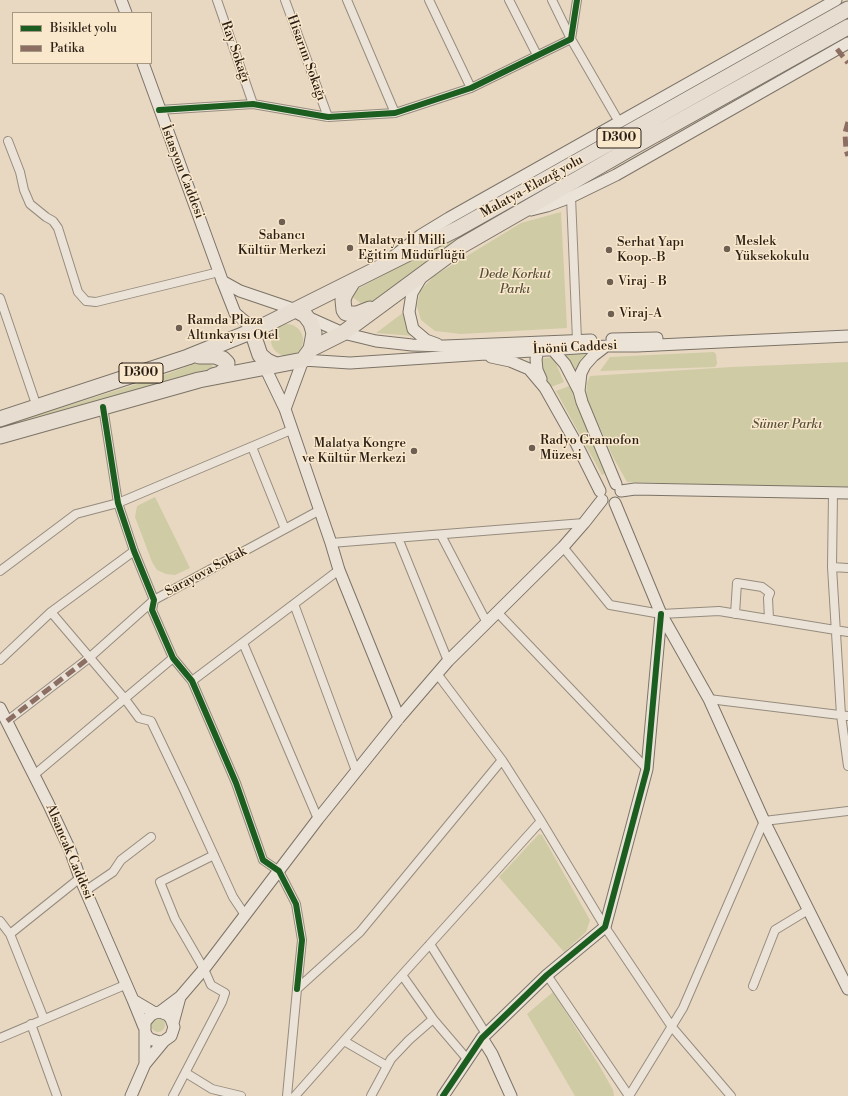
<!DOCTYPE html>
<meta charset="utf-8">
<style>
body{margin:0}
#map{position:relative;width:848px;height:1096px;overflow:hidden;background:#e8d8c1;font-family:"Libre Bodoni",serif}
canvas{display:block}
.legend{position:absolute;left:12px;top:12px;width:140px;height:52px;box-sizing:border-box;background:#fae8cd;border:1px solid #a79884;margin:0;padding:5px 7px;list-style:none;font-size:12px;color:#2b2016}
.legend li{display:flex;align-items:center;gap:8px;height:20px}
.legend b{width:20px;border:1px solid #a79884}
</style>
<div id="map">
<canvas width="848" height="1096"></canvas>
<ul class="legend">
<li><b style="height:5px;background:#1b5e20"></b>Bisiklet yolu</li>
<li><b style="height:5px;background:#8d6e63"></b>Patika</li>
</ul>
</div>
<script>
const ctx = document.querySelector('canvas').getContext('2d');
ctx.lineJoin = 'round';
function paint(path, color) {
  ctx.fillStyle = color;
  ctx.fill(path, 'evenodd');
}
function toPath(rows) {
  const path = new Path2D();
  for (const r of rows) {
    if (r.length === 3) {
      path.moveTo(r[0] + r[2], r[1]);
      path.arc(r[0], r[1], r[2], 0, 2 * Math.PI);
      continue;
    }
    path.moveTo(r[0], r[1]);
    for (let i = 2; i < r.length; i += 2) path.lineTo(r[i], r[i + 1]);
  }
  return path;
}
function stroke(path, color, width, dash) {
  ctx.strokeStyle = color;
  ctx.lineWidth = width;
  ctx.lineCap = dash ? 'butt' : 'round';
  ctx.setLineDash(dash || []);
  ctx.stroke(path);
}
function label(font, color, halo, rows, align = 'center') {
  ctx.font = font + ' "Libre Bodoni",serif';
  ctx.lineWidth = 3;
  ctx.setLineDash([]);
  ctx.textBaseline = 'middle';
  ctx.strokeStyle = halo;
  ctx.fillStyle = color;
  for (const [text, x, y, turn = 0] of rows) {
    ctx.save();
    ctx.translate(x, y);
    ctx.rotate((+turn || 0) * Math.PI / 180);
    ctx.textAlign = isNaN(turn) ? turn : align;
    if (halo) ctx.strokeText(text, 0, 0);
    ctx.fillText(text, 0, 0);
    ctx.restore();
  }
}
const green = toPath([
 [627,141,629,145,451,248,365,306,348,294,439,246],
 [561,212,567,328,461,334,435,331,421,320,417,306,420,291,434,276,521,223],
 [404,312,407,326,414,336,376,333],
 [287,340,16],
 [593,350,575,376,560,353],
 [714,352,716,354,717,364,715,367,600,371,610,357],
 [553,357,564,382,551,387,542,375,541,359],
 [210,358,213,368,0,433,0,427,156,378],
 [848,362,848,488,627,482,613,457,586,396,587,383,590,376,732,367],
 [572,385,573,395,606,473,602,475,556,391],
 [155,497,190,568,175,575,166,574,157,570,152,562,135,517,137,506],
 [539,834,542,835,590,920,586,932,564,952,499,877],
 [553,992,599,1065,613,1090,614,1096,575,1096,527,1014],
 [158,1025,7]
]);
const street = toPath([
 [217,0,253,104],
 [285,0,328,117],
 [347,0,395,113],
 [429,0,471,88],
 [509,0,537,55],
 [552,0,571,39,619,122],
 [159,110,253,104,328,117,395,113,471,88,571,39,577,0],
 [8,141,20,172,24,190,30,204,46,217,53,221,58,228,78,292,86,301,96,302,219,272],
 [571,197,577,340],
 [0,298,37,407],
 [103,407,118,503,134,551,154,600,152,610,173,658,192,681,236,783,263,860,279,871,296,904,302,940,297,989],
 [252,447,285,529],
 [441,535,487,623],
 [398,538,448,661],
 [331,543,584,523],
 [563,547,610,605,661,614,719,611,848,632],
 [832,567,833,493],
 [848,568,832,567,841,715,848,766],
 [0,571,76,514,118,503,291,430],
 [294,604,356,771],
 [51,612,125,699,139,718,151,721,185,792,233,897,245,915],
 [498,613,647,769],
 [735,614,737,583,762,587,770,593,768,598,769,619],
 [243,643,318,819],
 [0,660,51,612,134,551],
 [438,675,502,760,541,821,605,927,672,1027,731,1096],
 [192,681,339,570],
 [709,699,848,716],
 [7,721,89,658,154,600,320,510],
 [34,775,173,658],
 [85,891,113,872,121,860,151,837],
 [0,921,10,934],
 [430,944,486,1034],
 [547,975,629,1096],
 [753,986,775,930,808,910],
 [44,1019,10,934,80,878],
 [433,1019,468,1060],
 [31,1024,57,1096],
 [0,1038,125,985],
 [344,1041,387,1066],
 [186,1073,212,1089,241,1096],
 [173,1096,222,1002,225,993,211,985,204,969,175,919,160,882,214,855],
 [287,1096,297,989,360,932,502,760],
 [295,1096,402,975],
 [371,1096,391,1059,409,1040,433,1019,402,975,541,821],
 [629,1096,683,1008,764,821,848,811]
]);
const secondary = toPath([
 [121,0,126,13],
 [143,63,222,280,235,313,255,330],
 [531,210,547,206,571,197,616,175,848,43],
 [394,256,421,235,449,218,836,0],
 [421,278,412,293,409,312,413,329,426,340,437,344],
 [222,281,240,291,296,310],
 [305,316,343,333,376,341,412,345,445,346,591,340],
 [612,339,657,338],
 [606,346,593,356,585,365,581,373,579,391,582,402,616,484],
 [491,357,510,361,529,369,545,388,576,443,600,491],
 [262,361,285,409,331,543,339,570,399,718],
 [541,379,537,370,536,359,539,347,543,342,552,349,565,364,579,391],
 [285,409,303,360,350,363,607,346,637,346,848,336],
 [621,491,635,489,848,493],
 [615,503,661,614,709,699,764,821,848,989],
 [0,708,48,803,70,850,80,878,133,1000],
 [180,997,204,969,318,819,399,718,448,661,563,547,584,523,602,500],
 [160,1012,180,997,173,1023],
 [144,1027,133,1000,155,1013,160,1012,168,1015,171,1019,174,1027,171,1036,164,1041,159,1042,150,1039,147,1036,145,1032,145,1022,151,1015,155,1013],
 [145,1032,145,1064,164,1041],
 [482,1038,492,1054,511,1096],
 [131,1096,145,1064],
 [443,1096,482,1038,547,975,605,927,647,769,661,614]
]);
const highway = toPath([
 [353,281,345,294,343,300,344,310,346,313,351,314,357,314,370,309],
 [255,330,254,337,260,355,267,361,276,365],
 [311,349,343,333,461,246,633,147,848,27],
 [199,356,215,356,223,359,227,363,226,369,220,374,213,376],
 [0,419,188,357,255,330,457,229,848,9],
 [0,436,199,380,303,360,311,349,314,333,311,323,305,315,296,310]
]);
const quiet = toPath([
 [837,49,848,63],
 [848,122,845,133,846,150,848,156],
 [7,721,89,658]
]);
const cycleway = toPath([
 [159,110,253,104,328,117,395,113,471,88,571,39,577,0],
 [103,407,118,503,134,551,154,600,152,610,173,658,192,681,236,783,263,860,279,871,296,904,302,940,297,989],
 [443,1096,482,1038,547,975,605,927,647,769,661,614]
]);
const markers = [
 [282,222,4,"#6d6052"],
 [350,248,4,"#6d6052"],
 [727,249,4,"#6d6052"],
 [609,250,4,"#6d6052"],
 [610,282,4,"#6d6052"],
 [611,314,4,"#6d6052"],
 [179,328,4,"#6d6052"],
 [532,448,4,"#6d6052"],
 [414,451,4,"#6d6052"]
];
const shields = [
 [619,138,44],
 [141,373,44]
];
const shieldNames = [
 ["D300",619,138],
 ["D300",141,373]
];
const streetNames = [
 ["Ray Sokağı",235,52,71],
 ["Hisarım Sokağı",306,58,70],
 ["İstasyon Caddesi",182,172,69],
 ["Malatya-Elazığ yolu",532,187,-29],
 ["İnönü Caddesi",575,348,-3],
 ["Sarayova Sokak",206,572,-28],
 ["Alsancak Caddesi",69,852,67]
];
const poiNames = [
 ["Sabancı",282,236,"center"],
 ["Kültür Merkezi",282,251,"center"],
 ["Malatya İl Milli",358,241],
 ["Eğitim Müdürlüğü",358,256],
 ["Meslek",735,242],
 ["Yüksekokulu",735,257],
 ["Serhat Yapı",617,243],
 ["Koop.-B",617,258],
 ["Viraj - B",618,282],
 ["Viraj-A",619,314],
 ["Ramda Plaza",187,321],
 ["Altınkayısı Otel",187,336],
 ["Radyo Gramofon",540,441],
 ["Müzesi",540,456],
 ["Malatya Kongre",406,444,"right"],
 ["ve Kültür Merkezi",406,459,"right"]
];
const parkNames = [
 ["Dede Korkut",515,275],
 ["Parkı",515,290],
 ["Sümer Parkı",787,425]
];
paint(green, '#cfcba5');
stroke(street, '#968c7e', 10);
stroke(secondary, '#7c7367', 13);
stroke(highway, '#7c7367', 17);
stroke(street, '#ebe3d8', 8);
stroke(secondary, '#ebe3d8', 11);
stroke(highway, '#e7ded1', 15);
stroke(quiet, '#8d6e63', 5, [10, 5]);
stroke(cycleway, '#1b5e20', 6);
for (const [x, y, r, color] of markers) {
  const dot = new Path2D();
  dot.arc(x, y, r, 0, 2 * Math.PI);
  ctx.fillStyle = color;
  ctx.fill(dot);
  stroke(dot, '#fae8cd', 1.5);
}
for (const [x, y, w] of shields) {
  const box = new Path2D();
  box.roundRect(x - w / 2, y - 10, w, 20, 3);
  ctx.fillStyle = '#fae8cd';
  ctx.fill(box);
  stroke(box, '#2b2016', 1);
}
label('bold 12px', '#2b2016', null, shieldNames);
label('13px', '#2b2016', '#fae8cd', streetNames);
label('13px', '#2b2016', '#fae8cd', poiNames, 'left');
label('italic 13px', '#56503a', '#fae8cd', parkNames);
</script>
